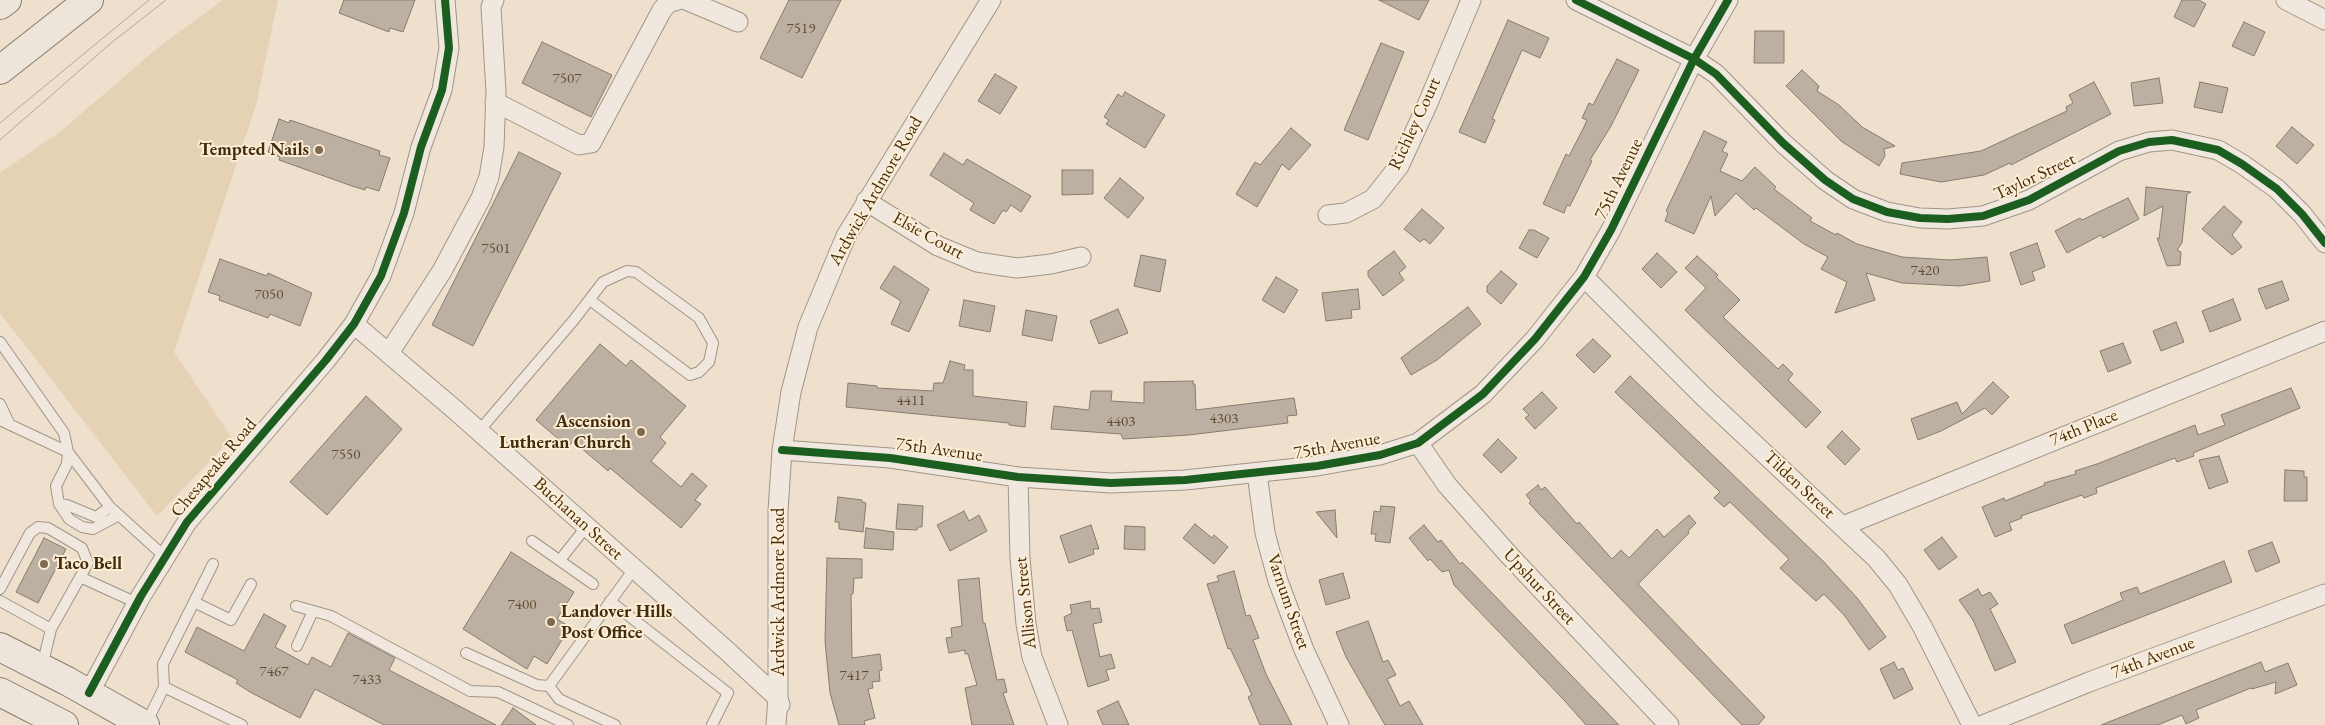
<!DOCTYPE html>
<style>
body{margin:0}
canvas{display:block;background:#eee0cc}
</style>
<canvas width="2325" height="725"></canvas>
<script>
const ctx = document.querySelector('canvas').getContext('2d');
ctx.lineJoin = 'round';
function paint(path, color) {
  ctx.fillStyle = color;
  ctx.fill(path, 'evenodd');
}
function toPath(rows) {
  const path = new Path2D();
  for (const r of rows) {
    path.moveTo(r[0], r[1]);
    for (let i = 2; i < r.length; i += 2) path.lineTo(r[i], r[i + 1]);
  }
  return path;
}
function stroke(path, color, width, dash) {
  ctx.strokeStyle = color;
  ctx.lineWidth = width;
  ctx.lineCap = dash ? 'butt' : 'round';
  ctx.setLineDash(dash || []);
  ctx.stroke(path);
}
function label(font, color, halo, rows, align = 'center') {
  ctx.font = font + ' "EB Garamond",serif';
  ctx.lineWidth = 4;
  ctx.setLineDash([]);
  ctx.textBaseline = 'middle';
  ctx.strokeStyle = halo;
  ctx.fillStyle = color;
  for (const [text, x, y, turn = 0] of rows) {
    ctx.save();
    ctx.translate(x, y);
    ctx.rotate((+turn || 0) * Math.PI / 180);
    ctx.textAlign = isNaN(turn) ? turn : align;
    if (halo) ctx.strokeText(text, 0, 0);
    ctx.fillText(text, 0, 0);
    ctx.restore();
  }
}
const green = toPath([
 [223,0,278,0,256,105,174,352,232,438,157,516,0,313,0,173,61,131,161,45]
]);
const building = toPath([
 [344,0,415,0,403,32,390,28,389,32,339,13,344,0],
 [789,0,841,0,802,78,760,58,789,0],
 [1379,0,1429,0,1419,20,1379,0],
 [2182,0,2199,0,2206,4,2194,27,2174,17,2182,0],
 [1508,20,1549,38,1540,58,1522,50,1492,119,1495,120,1485,143,1459,132,1508,20],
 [2244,22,2265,32,2254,56,2232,46,2244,22],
 [1755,31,1784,31,1784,63,1754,63,1755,31],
 [542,42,612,75,591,117,522,83,542,42],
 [1381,43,1404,52,1368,140,1344,130,1381,43],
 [1617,59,1639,70,1611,126,1590,160,1592,161,1570,206,1567,205,1564,213,1543,204,1566,154,1569,156,1584,127,1587,120,1582,118,1589,103,1593,105,1617,59],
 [1802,70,1819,86,1817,91,1839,105,1862,127,1895,146,1884,149,1885,156,1879,166,1841,141,1786,86,1802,70],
 [995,74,1017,87,1000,114,978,101,995,74],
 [2159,78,2163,103,2134,106,2131,83,2159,78],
 [2094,82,2111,114,2011,165,2010,163,1984,175,1941,182,1900,174,1902,163,1981,151,2067,111,2066,107,2073,103,2069,95,2094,82],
 [2200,82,2228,88,2222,113,2194,107,2200,82],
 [1125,92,1165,115,1145,148,1106,124,1109,120,1104,117,1118,94,1122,97,1125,92],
 [279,119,289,123,290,120,380,151,379,155,390,158,379,191,366,187,365,190,352,186,279,160,280,157,268,152,279,119],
 [2292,127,2314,145,2297,164,2276,146,2292,127],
 [1291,128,1311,145,1289,170,1282,164,1257,207,1236,194,1255,162,1260,165,1291,128],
 [1704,131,1727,142,1722,151,1728,154,1720,171,1742,181,1755,167,1776,187,1774,189,1812,218,1810,221,1836,235,1837,233,1857,244,1902,257,1950,260,1987,257,1990,281,1960,286,1902,283,1866,273,1875,300,1835,313,1847,282,1821,269,1828,257,1804,244,1756,208,1754,210,1736,193,1715,216,1711,196,1694,234,1665,221,1668,213,1666,211,1704,131],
 [519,152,561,173,473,346,432,325,519,152],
 [944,153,963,165,967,159,1031,196,1021,212,1011,205,1006,212,1003,210,994,224,970,210,974,203,930,175,944,153],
 [1062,170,1093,170,1093,194,1062,195,1062,170],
 [1120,178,1144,198,1128,218,1104,198,1120,178],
 [2146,187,2191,192,2187,194,2182,243,2177,250,2181,252,2180,265,2167,266,2157,238,2159,239,2163,206,2144,216,2146,187],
 [2128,198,2139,219,2103,238,2101,235,2067,253,2055,231,2080,218,2082,220,2128,198],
 [2224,206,2242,222,2232,235,2242,247,2232,255,2202,229,2224,206],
 [1422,209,1444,228,1430,244,1424,239,1420,242,1404,229,1422,209],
 [1529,230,1534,230,1549,238,1537,258,1519,248,1529,230],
 [2037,243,2045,267,2032,272,2035,280,2021,285,2010,253,2037,243],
 [1394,251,1406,267,1399,273,1404,280,1383,296,1368,276,1368,271,1394,251],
 [1657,253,1677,272,1661,288,1642,269,1657,253],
 [1141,255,1166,260,1160,292,1134,286,1141,255],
 [1697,256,1718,275,1716,277,1740,300,1723,317,1778,369,1783,364,1793,374,1788,380,1821,412,1806,428,1685,310,1706,288,1685,268,1697,256],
 [220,259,267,276,268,273,312,293,300,326,270,314,268,318,219,300,220,296,208,292,220,259],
 [894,266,929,289,909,332,891,324,901,301,880,288,894,266],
 [1501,271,1517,284,1501,304,1487,292,1487,286,1501,271],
 [1276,277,1298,290,1284,313,1262,300,1276,277],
 [2282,281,2289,300,2266,309,2258,289,2282,281],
 [1358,289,1360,309,1351,310,1352,318,1326,321,1322,293,1358,289],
 [2233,299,2241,320,2210,332,2202,311,2233,299],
 [964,300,995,306,990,332,959,326,964,300],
 [1468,307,1481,324,1437,360,1411,375,1401,358,1468,307],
 [1118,309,1128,333,1099,344,1090,321,1118,309],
 [1026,310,1057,316,1052,341,1022,335,1026,310],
 [2176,322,2184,342,2161,351,2153,331,2176,322],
 [1593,339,1611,356,1594,373,1576,355,1593,339],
 [2123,343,2131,363,2108,372,2100,351,2123,343],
 [600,344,626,366,631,360,686,406,660,437,666,443,651,461,681,487,692,473,707,486,695,500,701,504,681,528,610,468,608,471,573,441,568,447,536,420,600,344],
 [950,361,965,365,964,370,973,370,973,396,1027,402,1025,427,1009,425,1009,423,846,407,848,383,877,386,877,388,933,391,934,383,943,383,950,361],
 [1630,376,1823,561,1858,599,1886,637,1869,650,1844,615,1824,594,1816,601,1780,568,1789,559,1730,502,1724,507,1714,498,1720,492,1615,392,1630,376],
 [1193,381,1193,384,1195,384,1196,410,1294,398,1297,415,1287,416,1288,423,1189,435,1123,439,1121,434,1051,429,1054,406,1089,410,1091,391,1112,391,1111,401,1144,403,1144,382,1193,381],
 [1993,382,2009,397,1992,415,1985,408,1941,431,1918,440,1911,419,1957,402,1962,414,1993,382],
 [2291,388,2300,408,2193,453,2194,456,2177,462,2175,458,2096,488,2097,493,2084,498,2082,495,2021,516,2022,518,2009,523,2012,530,1995,537,1982,507,2004,498,2005,501,2045,485,2044,483,2076,474,2075,471,2097,464,2195,425,2198,435,2225,425,2221,415,2291,388],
 [1542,392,1557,408,1535,429,1525,418,1529,415,1523,409,1542,392],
 [366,396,402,429,327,515,290,482,366,396],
 [1842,431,1860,449,1845,465,1827,447,1842,431],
 [1498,439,1517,458,1501,473,1483,455,1498,439],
 [2219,456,2228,482,2209,489,2199,460,2219,456],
 [2285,470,2304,471,2304,477,2307,477,2307,501,2284,501,2285,470],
 [1538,485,1541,490,1545,487,1577,524,1579,522,1612,559,1621,550,1629,558,1657,529,1664,537,1689,515,1696,523,1688,531,1689,533,1638,584,1765,717,1758,725,1742,725,1541,516,1529,503,1531,501,1526,495,1538,485],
 [838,497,862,500,862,502,866,503,863,532,839,529,839,522,835,522,838,497],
 [898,504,923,506,922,527,918,527,917,530,896,529,898,504],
 [1381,506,1395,507,1390,543,1375,541,1376,534,1371,534,1374,511,1380,512,1381,506],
 [1335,510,1337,538,1316,512,1335,510],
 [964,511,969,521,979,515,987,531,950,551,937,525,964,511],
 [1195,524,1212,538,1214,535,1228,547,1214,564,1183,538,1195,524],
 [1091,525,1099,549,1093,549,1094,554,1069,563,1060,536,1091,525],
 [1424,525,1438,542,1441,540,1460,564,1462,562,1468,568,1619,725,1586,725,1564,700,1454,585,1449,570,1442,572,1430,559,1428,561,1409,538,1424,525],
 [1125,526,1145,527,1145,550,1124,549,1125,526],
 [866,528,894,532,893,550,864,548,866,528],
 [1942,537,1957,557,1939,570,1924,550,1942,537],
 [44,538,66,549,38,603,16,592,44,538],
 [2272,542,2280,562,2256,572,2248,551,2272,542],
 [511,552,574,592,557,619,570,627,547,664,534,656,527,669,463,629,511,552],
 [827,558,862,559,862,578,854,578,853,594,851,594,852,658,880,654,882,670,879,671,880,681,872,682,873,688,868,689,875,718,864,721,865,725,839,725,830,693,825,641,827,558],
 [2224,561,2232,582,2072,644,2064,625,2123,600,2120,593,2137,587,2140,594,2224,561],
 [1234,571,1246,616,1250,615,1259,638,1253,640,1266,674,1292,725,1260,725,1248,697,1252,695,1230,648,1228,649,1207,584,1219,581,1217,576,1234,571],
 [1343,573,1350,598,1326,605,1319,580,1343,573],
 [979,578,983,623,985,623,997,680,1004,679,1007,692,1003,693,1014,725,972,725,965,688,977,685,968,654,965,654,965,650,949,653,946,638,952,637,951,628,962,626,958,580,979,578],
 [1978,589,1982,596,1990,592,1998,604,1990,609,2016,662,1995,671,1973,620,1959,600,1978,589],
 [1090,601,1091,609,1099,608,1102,622,1093,624,1100,657,1111,654,1115,668,1106,670,1109,680,1088,687,1072,630,1067,631,1064,617,1072,613,1070,605,1090,601],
 [264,614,286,626,275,647,308,665,312,657,331,667,348,633,395,658,389,670,496,725,384,725,315,689,300,718,250,692,236,683,238,680,185,652,197,627,244,651,264,614],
 [1368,621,1383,662,1388,660,1396,675,1387,679,1400,706,1409,701,1423,725,1385,725,1346,657,1336,632,1368,621],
 [1894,662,1898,670,1903,668,1913,689,1894,699,1880,669,1894,662],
 [2261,662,2265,672,2288,663,2297,685,2275,694,2276,682,2252,689,2251,688,2196,710,2199,718,2186,724,2182,715,2158,725,2101,725,2261,662],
 [1118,701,1129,725,1103,725,1097,711,1118,701],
 [513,708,536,725,501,725,513,708]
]);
const lane = toPath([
 [0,342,64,433,68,452,67,464,56,486,59,504,67,505,96,517,110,507],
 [0,404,10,425],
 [0,420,68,452,110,507,164,556],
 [479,431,573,321,603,282,627,271,636,272,699,318,713,343,709,362,699,372,690,375,590,300],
 [59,504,69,519,82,527,93,529,119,515],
 [532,541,593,584],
 [560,560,586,527],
 [80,577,137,603],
 [0,589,30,533,38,527,48,528,82,548,88,563,51,629,42,667],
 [0,601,51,629],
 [610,601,728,693,712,725],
 [194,602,231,620,251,584],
 [296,606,331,616,470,691,498,692,568,725],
 [297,646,313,611],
 [466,653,537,685,549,686,634,569],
 [549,686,559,699,615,725],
 [164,687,242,725],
 [146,724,164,687,163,664,213,564]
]);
const street = toPath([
 [686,0,738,22],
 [1576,0,1694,59,1716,74,1783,143,1825,180,1853,199,1887,212,1920,218,1948,219,1983,216,2029,200,2119,151,2149,142,2172,140,2218,150,2242,164,2277,189,2302,214,2325,243],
 [2286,0,2325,20],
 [495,102,579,145,591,143,662,10,668,3,678,0],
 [866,201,938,246,977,262,1017,268,1051,264,1081,257],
 [1328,215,1346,213,1373,199,1399,166,1428,103,1471,0],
 [1584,277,1704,397,1876,558,1898,585,1922,626,1972,725],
 [354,324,454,409,726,650,778,698,780,705],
 [389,353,442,271,481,198,489,177,494,147,496,92,491,7,494,0],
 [1418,443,1447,485,1508,554,1669,725],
 [782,450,890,458,1018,477,1111,483,1185,480,1317,466,1380,455,1418,443,1483,394,1535,339,1584,277,1611,230,1694,59,1728,0],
 [1257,473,1265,533,1278,581,1304,650,1339,725],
 [1018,477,1020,558,1026,624,1032,657,1058,725],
 [1843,526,2325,331],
 [89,693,141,596,187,522,326,360,354,324,381,276,404,213,421,147,442,90,449,48,445,0],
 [776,725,778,698,778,511,782,450,791,392,808,327,846,236,991,0],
 [1983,725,2089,682,2325,594]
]);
const primary = toPath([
 [0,5,7,0],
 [0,70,89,0],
 [0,647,67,681,145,725],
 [0,692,64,725]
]);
const tram = toPath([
 [0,123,149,0],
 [0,140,111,43,166,0]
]);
const cycleway = toPath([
 [1576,0,1694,59,1716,74,1783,143,1825,180,1853,199,1887,212,1920,218,1948,219,1983,216,2029,200,2119,151,2149,142,2172,140,2218,150,2242,164,2277,189,2302,214,2325,243],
 [782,450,890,458,1018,477,1111,483,1185,480,1317,466,1380,455,1418,443,1483,394,1535,339,1584,277,1611,230,1694,59,1728,0],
 [89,693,141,596,187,522,326,360,354,324,381,276,404,213,421,147,442,90,449,48,445,0]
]);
const markers = [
 [319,150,5,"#806b51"],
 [641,432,5,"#806b51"],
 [44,564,5,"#806b51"],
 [551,622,5,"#806b51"]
];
const numberNames = [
 ["7519",801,29],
 ["7507",567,79],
 ["7501",496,249],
 ["7420",1925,271],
 ["7050",269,295],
 ["4411",911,401],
 ["4303",1224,419],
 ["4403",1121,422],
 ["7550",346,455],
 ["7400",522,605],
 ["7467",274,672],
 ["7417",854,676],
 ["7433",367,680]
];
const streetNames = [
 ["Richley Court",1415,124,-65],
 ["Taylor Street",2035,177,-25],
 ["75th Avenue",1619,179,-64],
 ["Ardwick Ardmore Road",876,191,-60],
 ["Elsie Court",928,236,29],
 ["74th Place",2084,428,-22],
 ["75th Avenue",1337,446,-10],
 ["75th Avenue",939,450,8],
 ["Chesapeake Road",214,468,-50],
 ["Tilden Street",1799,485,43],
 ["Buchanan Street",578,519,42],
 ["Upshur Street",1539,587,47],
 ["Ardwick Ardmore Road",779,592,-90],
 ["Varnum Street",1288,602,71],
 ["Allison Street",1026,603,-96],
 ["74th Avenue",2153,658,-21]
];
const poiNames = [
 ["Tempted Nails",309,150],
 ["Ascension",631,422],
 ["Lutheran Church",631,443],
 ["Taco Bell",54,564,"left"],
 ["Landover Hills",561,612,"left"],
 ["Post Office",561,633,"left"]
];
paint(green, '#e5d1b4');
paint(building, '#bbb0a1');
stroke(building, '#877c6d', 1);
stroke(lane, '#a09586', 12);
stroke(street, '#a09586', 21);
stroke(primary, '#877c6d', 30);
stroke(lane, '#f0e8df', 10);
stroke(street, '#f0e8df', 19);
stroke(primary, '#ede5da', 28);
stroke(tram, '#afa89d', 1);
stroke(cycleway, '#1b5e20', 8);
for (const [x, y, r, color] of markers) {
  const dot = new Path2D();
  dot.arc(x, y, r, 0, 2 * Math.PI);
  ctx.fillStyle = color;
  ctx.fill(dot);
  stroke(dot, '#fdedd5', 2);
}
label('15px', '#624d34', null, numberNames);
label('18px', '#442c0f', '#fdedd5', streetNames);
label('bold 18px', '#442c0f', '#fdedd5', poiNames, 'right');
</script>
